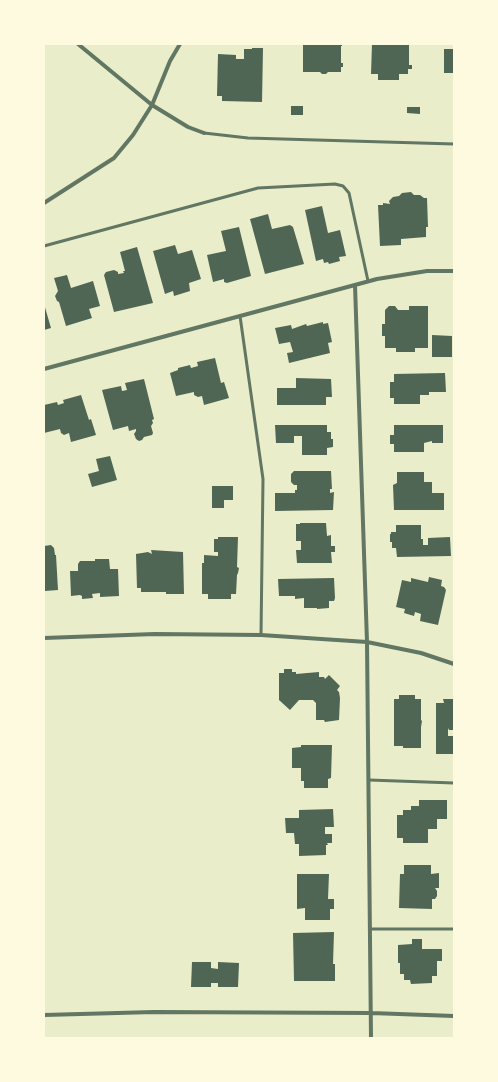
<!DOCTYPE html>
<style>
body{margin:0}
#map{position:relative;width:498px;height:1082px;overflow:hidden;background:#e9edc9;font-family:"Fira Sans Condensed",sans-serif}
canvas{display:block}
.frame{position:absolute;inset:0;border:45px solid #fefae0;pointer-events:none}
</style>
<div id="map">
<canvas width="498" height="1082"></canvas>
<div class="frame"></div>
</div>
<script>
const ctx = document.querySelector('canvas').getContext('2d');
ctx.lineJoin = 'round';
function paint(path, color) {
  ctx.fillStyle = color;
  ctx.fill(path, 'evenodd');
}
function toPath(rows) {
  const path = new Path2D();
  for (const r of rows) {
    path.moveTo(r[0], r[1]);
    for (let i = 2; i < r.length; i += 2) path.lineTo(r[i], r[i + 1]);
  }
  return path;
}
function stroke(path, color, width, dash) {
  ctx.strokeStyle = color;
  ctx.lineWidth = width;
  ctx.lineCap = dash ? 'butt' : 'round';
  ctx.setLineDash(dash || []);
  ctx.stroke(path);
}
const building = toPath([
 [303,44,342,44,342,46,341,46,341,63,343,63,343,67,341,67,341,72,328,72,326,74,322,74,320,72,303,72],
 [372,44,409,44,409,65,412,65,412,69,408,69,408,74,399,74,399,80,378,80,378,74,371,74],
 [252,48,263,48,262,102,222,101,222,96,217,96,218,54,236,55,236,59,244,59,244,49,252,49],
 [444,49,454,49,454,73,444,73],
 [291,106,303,106,303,115,291,115],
 [407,107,420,107,420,114,407,113],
 [411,192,414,195,420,195,424,198,427,198,428,227,426,227,426,237,401,239,401,245,380,246,378,205,383,205,383,203,390,204,389,201,393,197,399,196,402,193],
 [322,206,328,233,340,230,346,256,339,257,340,261,329,264,328,262,324,263,323,259,316,261,305,210],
 [268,214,272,229,290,225,293,227,304,264,265,274,250,219],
 [239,227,251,276,227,283,224,282,224,279,213,282,207,255,226,251,221,231],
 [175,245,178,254,192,250,201,279,189,283,190,291,174,296,173,291,165,294,153,251],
 [137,247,153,303,114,312,104,275,106,272,114,270,118,272,118,274,124,273,123,271,125,271,120,252],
 [67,275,71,288,93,281,100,306,89,309,92,318,66,326,59,302,57,301,55,296,58,291,54,278],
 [44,304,51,328,44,330],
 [389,306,395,306,398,310,409,310,409,306,428,306,428,348,415,348,415,352,396,352,396,348,385,348,385,336,382,336,382,324,385,324,385,310],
 [323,322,323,324,328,323,332,342,328,343,330,353,289,363,287,353,293,352,290,342,279,344,275,328,291,325,292,329,306,324,307,326],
 [432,335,452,336,452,357,432,357],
 [215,358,221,383,224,382,229,398,204,405,202,396,198,397,194,395,194,392,176,396,170,373,178,370,178,368,190,365,191,368,198,366,197,362],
 [445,373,446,392,429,392,429,395,420,395,420,404,394,404,394,398,390,398,390,382,394,382,394,374],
 [296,378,331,379,332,397,326,397,326,405,277,405,277,388,296,388],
 [144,379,154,419,152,420,153,423,151,426,153,433,152,435,144,437,142,440,139,441,136,439,134,434,136,431,136,429,129,431,128,426,113,430,102,390,121,386,122,391,127,390,125,383],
 [81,395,89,420,91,419,96,435,71,442,69,433,64,435,61,433,60,429,44,433,44,405,57,402,58,405,64,403,63,400],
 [275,425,327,425,327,432,331,432,331,439,333,439,333,447,327,448,327,455,302,455,302,436,294,436,294,443,276,443],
 [394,425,443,425,443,443,432,443,432,441,424,443,424,452,394,452,394,444,390,444,390,435,394,435],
 [110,456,117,480,92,487,88,474,99,471,96,459],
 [294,471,331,471,332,489,330,489,330,493,334,492,333,510,275,511,275,493,295,493,295,490,297,490,297,485,294,485,291,482,291,474],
 [397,472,424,472,424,482,432,482,432,493,444,493,444,510,394,510,393,485,397,483],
 [212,486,233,486,233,500,224,500,224,508,212,508],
 [300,523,326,523,327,536,331,535,331,546,335,546,335,552,331,552,332,563,297,563,296,550,301,550,301,541,296,541,296,524,300,524],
 [396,525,421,525,421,539,423,539,423,545,428,545,428,538,450,537,451,556,397,557,396,548,392,548,392,542,390,542,390,534,391,534,391,532,396,532],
 [218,537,238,537,237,567,239,568,238,573,237,575,236,594,231,594,231,599,208,599,208,594,202,594,202,563,204,563,204,555,218,556,218,552,214,552,214,539,218,539],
 [51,545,54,548,55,555,56,555,58,590,45,591,44,590,44,546],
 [151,550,183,552,184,594,166,594,166,592,141,592,141,588,137,588,136,554,148,552,152,554],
 [95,559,109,559,110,569,118,569,119,596,100,597,100,593,92,594,93,598,82,599,82,596,80,595,71,596,70,571,78,571,78,564,80,561,95,561],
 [429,577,442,580,441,586,444,587,446,590,438,625,420,621,421,614,415,612,414,616,404,613,405,609,396,607,402,580,411,582,411,578,428,582],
 [334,578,335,598,334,601,329,601,329,608,317,609,317,608,304,608,304,598,295,599,295,596,279,596,278,579],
 [284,669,292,669,292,672,296,672,296,674,319,672,319,677,324,677,325,679,329,675,340,686,337,690,339,692,340,698,339,720,325,722,324,720,316,720,316,703,313,700,299,700,290,710,279,700,279,673,284,673],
 [399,695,415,695,415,699,421,699,421,720,422,721,421,727,421,748,403,748,403,746,394,746,394,699,399,699],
 [443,699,454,699,454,728,453,730,449,730,448,728,448,736,454,736,454,754,436,754,436,703,444,703],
 [301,745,332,745,331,778,328,779,328,788,304,788,304,781,301,781,301,768,292,768,292,748,301,747],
 [419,800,447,800,447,819,437,819,437,829,428,829,428,843,403,843,403,838,397,838,397,815,403,815,403,810,411,810,411,806,419,806],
 [333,809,334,827,325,827,325,834,332,834,332,843,327,843,328,845,326,845,326,855,299,856,299,844,295,844,294,833,286,833,285,818,299,818,299,810],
 [404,865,431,865,431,874,439,873,439,888,435,888,437,891,437,896,435,899,432,899,432,909,399,908,400,874,404,874],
 [297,874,329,874,328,899,334,899,334,909,330,909,330,920,305,920,305,908,297,909],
 [334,932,333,964,335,964,335,981,294,981,293,933],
 [412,939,422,939,422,949,442,949,442,961,437,961,437,976,432,976,432,983,411,984,410,980,404,980,404,974,400,974,400,963,398,963,398,945,412,944],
 [192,962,211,962,211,968,218,969,218,962,239,963,238,987,218,987,218,983,211,983,211,987,191,987]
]);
const service = toPath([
 [204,133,248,138,454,144],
 [44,246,258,188,335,184,343,186,349,193,368,281],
 [240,316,263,479,261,635],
 [369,780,454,783],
 [370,929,454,929]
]);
const minor = toPath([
 [78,44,152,105,188,127,204,133],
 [44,203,114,158,133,135,152,105,170,61,180,44],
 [355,285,367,642,371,1038],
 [44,369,377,279,427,271,454,271],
 [44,638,155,634,261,635,367,642,421,653,454,664],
 [44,1015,154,1012,371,1013,454,1016]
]);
paint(building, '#4f6655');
stroke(service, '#617663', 3);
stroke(minor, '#617663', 4);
</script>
